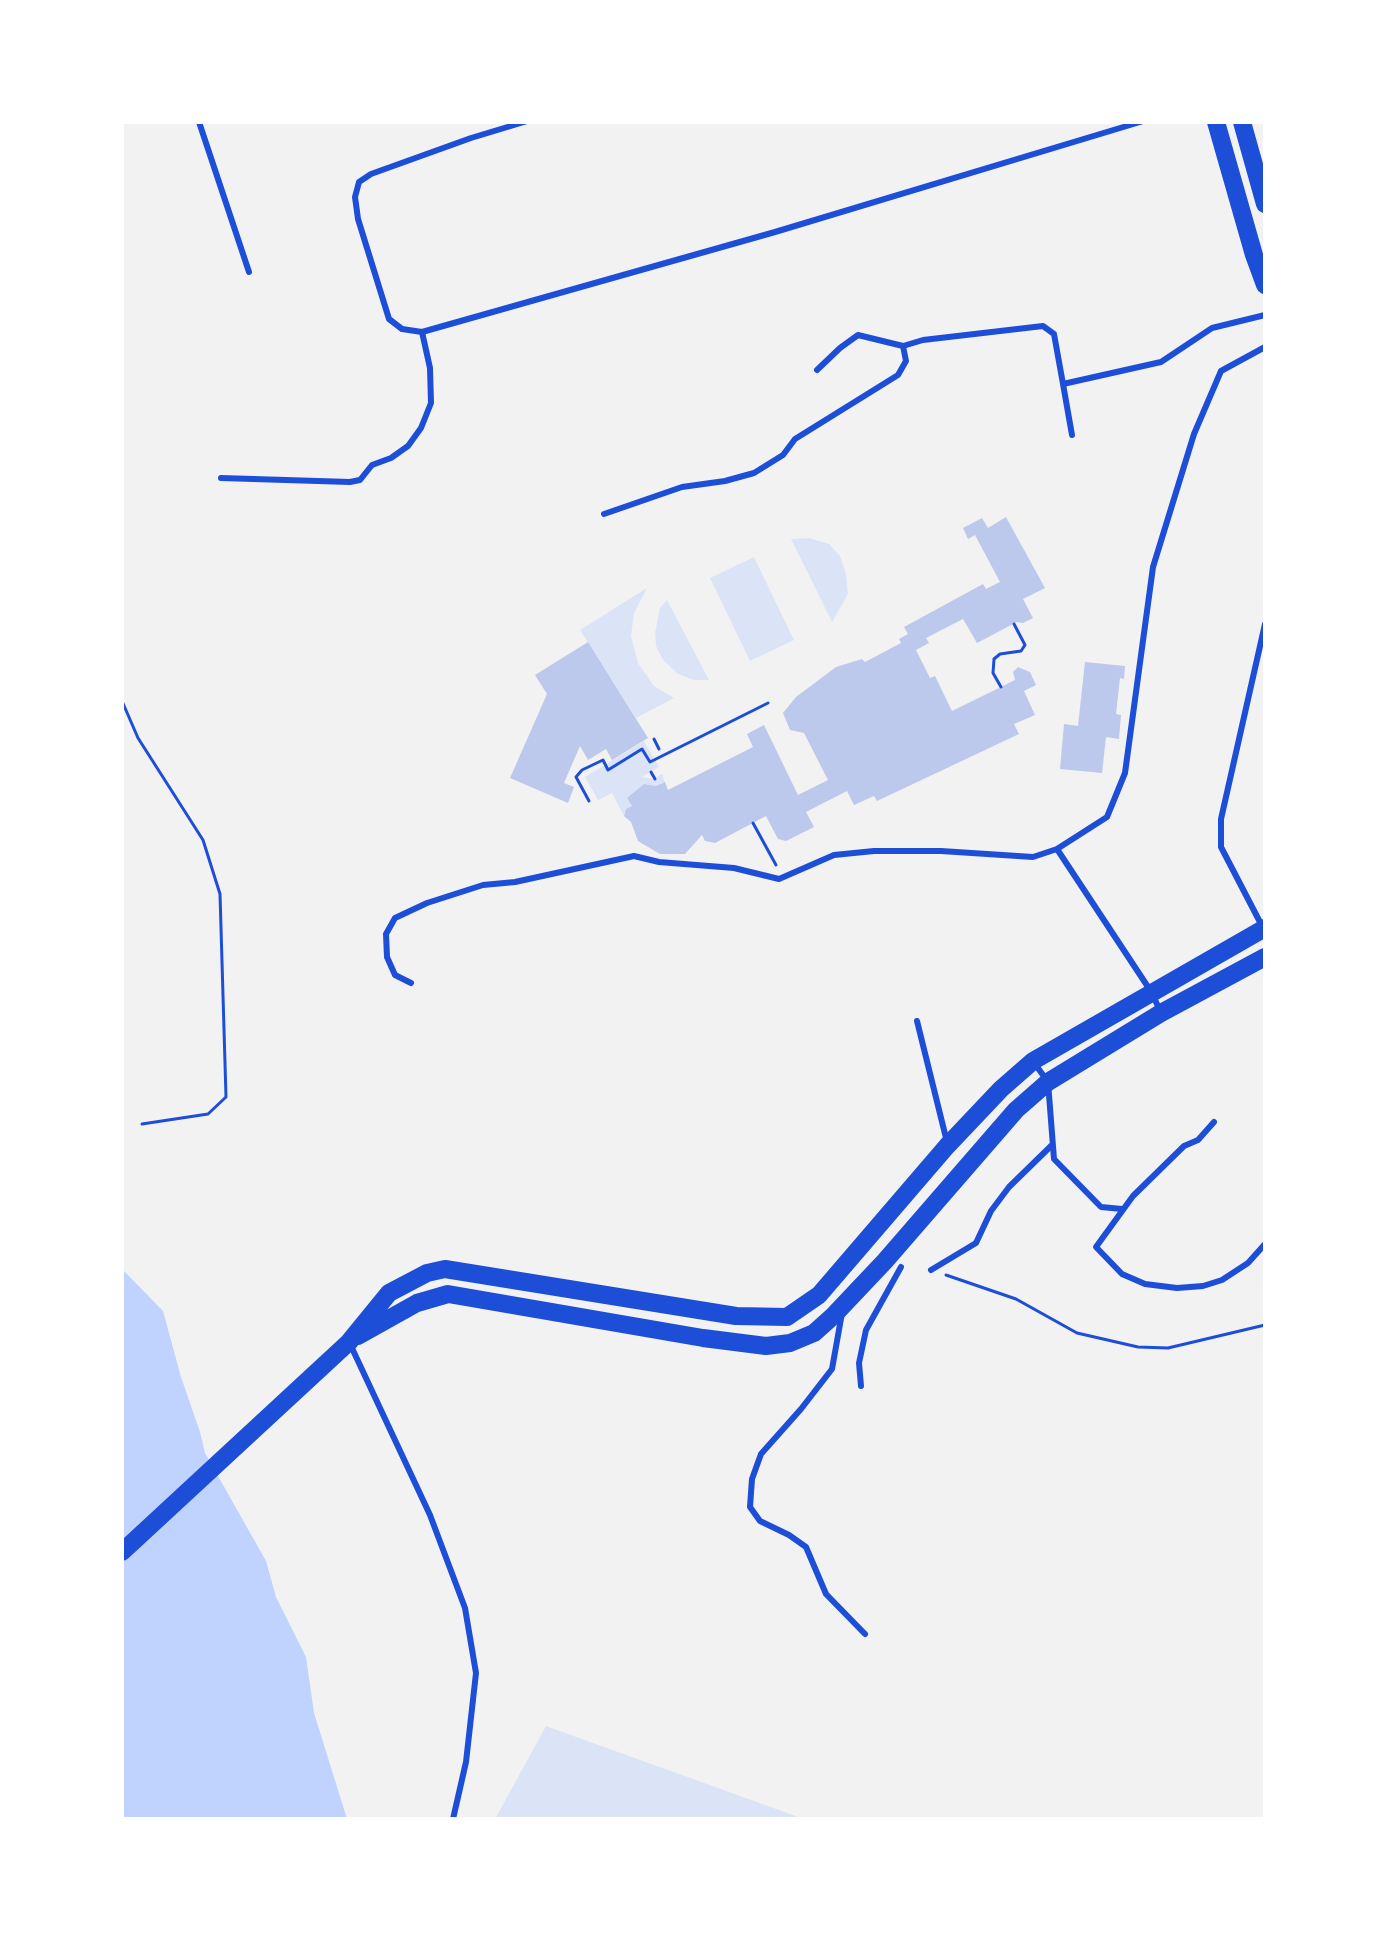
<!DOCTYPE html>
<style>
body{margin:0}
#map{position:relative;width:1387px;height:1941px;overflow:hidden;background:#f2f2f2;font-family:Montserrat,sans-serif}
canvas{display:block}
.frame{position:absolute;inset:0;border:124px solid #fff;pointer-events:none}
</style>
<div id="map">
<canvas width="1387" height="1941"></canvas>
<div class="frame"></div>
</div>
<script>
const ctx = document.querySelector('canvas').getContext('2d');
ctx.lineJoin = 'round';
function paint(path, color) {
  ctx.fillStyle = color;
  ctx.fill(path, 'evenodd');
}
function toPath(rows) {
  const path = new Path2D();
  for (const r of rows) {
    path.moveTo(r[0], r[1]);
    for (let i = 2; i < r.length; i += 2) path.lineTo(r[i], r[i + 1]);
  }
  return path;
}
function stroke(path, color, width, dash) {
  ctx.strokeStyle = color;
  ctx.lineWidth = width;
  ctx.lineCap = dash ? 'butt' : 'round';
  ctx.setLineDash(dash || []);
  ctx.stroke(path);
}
const green = toPath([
 [809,538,829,544,840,556,846,574,848,594,832,622,791,539],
 [754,557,794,640,750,661,710,578],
 [647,588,634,613,631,636,638,663,654,686,674,698,636,718,580,630],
 [667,600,709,680,694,680,678,674,663,660,656,646,655,633,660,608],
 [644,741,659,767,642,777,654,779,662,774,665,782,656,786,644,784,628,798,632,806,626,809,624,816,612,793,598,800,585,777],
 [546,1726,804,1819,495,1819]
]);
const water = toPath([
 [122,1269,163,1311,181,1377,200,1432,205,1453,266,1561,276,1597,306,1657,314,1713,347,1819,122,1819]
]);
const building = toPath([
 [1006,517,1045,588,1023,599,1033,618,1023,623,1017,622,977,643,963,619,926,638,929,643,916,650,930,678,935,676,952,711,1015,680,1013,672,1018,667,1030,672,1036,685,1024,691,1035,715,1014,724,1019,734,877,801,874,796,854,805,847,791,806,812,814,827,786,841,778,839,766,816,715,843,705,841,702,835,685,854,660,854,638,841,631,822,624,816,626,809,632,806,627,798,644,784,656,786,665,782,668,790,753,747,747,734,764,725,798,795,828,780,804,733,790,730,783,713,796,697,836,667,862,659,865,662,901,643,899,639,908,634,904,627,983,584,986,589,1000,582,975,535,968,539,963,528,982,518,988,528],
 [588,642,648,738,612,760,606,749,588,760,580,746,564,783,574,787,568,803,510,778,547,694,535,675],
 [1085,662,1125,666,1124,679,1120,678,1116,714,1121,715,1119,739,1106,737,1102,773,1060,769,1064,724,1078,726]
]);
const path = toPath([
 [1001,687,993,673,994,659,1000,654,1021,651,1025,645,1014,624],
 [122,701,138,738,203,840,220,894,226,1097,208,1114,142,1124],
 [654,739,659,749],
 [651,772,655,779],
 [589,801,576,777,582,770,603,760,608,770,642,749,650,762,768,703],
 [753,823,776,865],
 [946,1275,1016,1299,1077,1333,1138,1347,1168,1348,1265,1325]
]);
const service = toPath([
 [199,122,249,272],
 [524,122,471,138,371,174,359,182,355,197,358,219,389,319,402,329,422,332,775,232,1140,122],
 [817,370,840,348,858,335,903,346,923,340,1043,326,1054,334,1063,384,1161,362,1212,328,1265,315],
 [1063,384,1072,435],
 [221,478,350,482,360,480,372,465,391,458,408,446,421,428,431,403,430,368,422,332],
 [604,514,682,487,725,481,754,473,783,455,795,439,898,375,906,361,903,346],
 [1057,849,1152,993,1160,1011],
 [1262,926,1221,847,1221,819,1265,624],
 [411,983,395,975,387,957,386,934,395,918,427,903,483,885,515,882,634,856,659,862,734,868,779,879,834,855,874,851,941,851,1033,857,1057,849,1107,817,1125,773,1153,567,1194,434,1221,371,1265,347],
 [917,1021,947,1142],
 [1035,1064,1048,1082,1054,1159,1101,1207,1122,1209],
 [1214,1122,1198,1140,1184,1146,1133,1196,1096,1247,1122,1274,1145,1284,1177,1288,1203,1286,1222,1280,1248,1263,1265,1244],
 [931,1270,976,1243,991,1211,1009,1187,1052,1145],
 [842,1313,832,1369,801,1409,761,1454,752,1479,750,1507,760,1521,789,1535,806,1547,826,1594,865,1634],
 [351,1346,430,1515,465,1608,476,1673,466,1762,453,1819],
 [861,1386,859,1363,866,1330,901,1267]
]);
const primary = toPath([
 [1216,122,1254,255,1265,285],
 [1242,122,1265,204],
 [358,1336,417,1303,448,1294,703,1338,766,1346,790,1343,814,1333,833,1316,885,1261,1016,1110,1048,1082,1161,1013,1265,957],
 [122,1552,349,1342,389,1293,427,1273,445,1269,736,1316,787,1317,819,1295,947,1146,1001,1089,1033,1061,1265,928]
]);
paint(green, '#dbe4f7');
paint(water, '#bfd3fe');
paint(building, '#bdc9ec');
stroke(path, '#1d4ed8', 3);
stroke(service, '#1d4ed8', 6);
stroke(primary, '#1d4ed8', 18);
</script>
